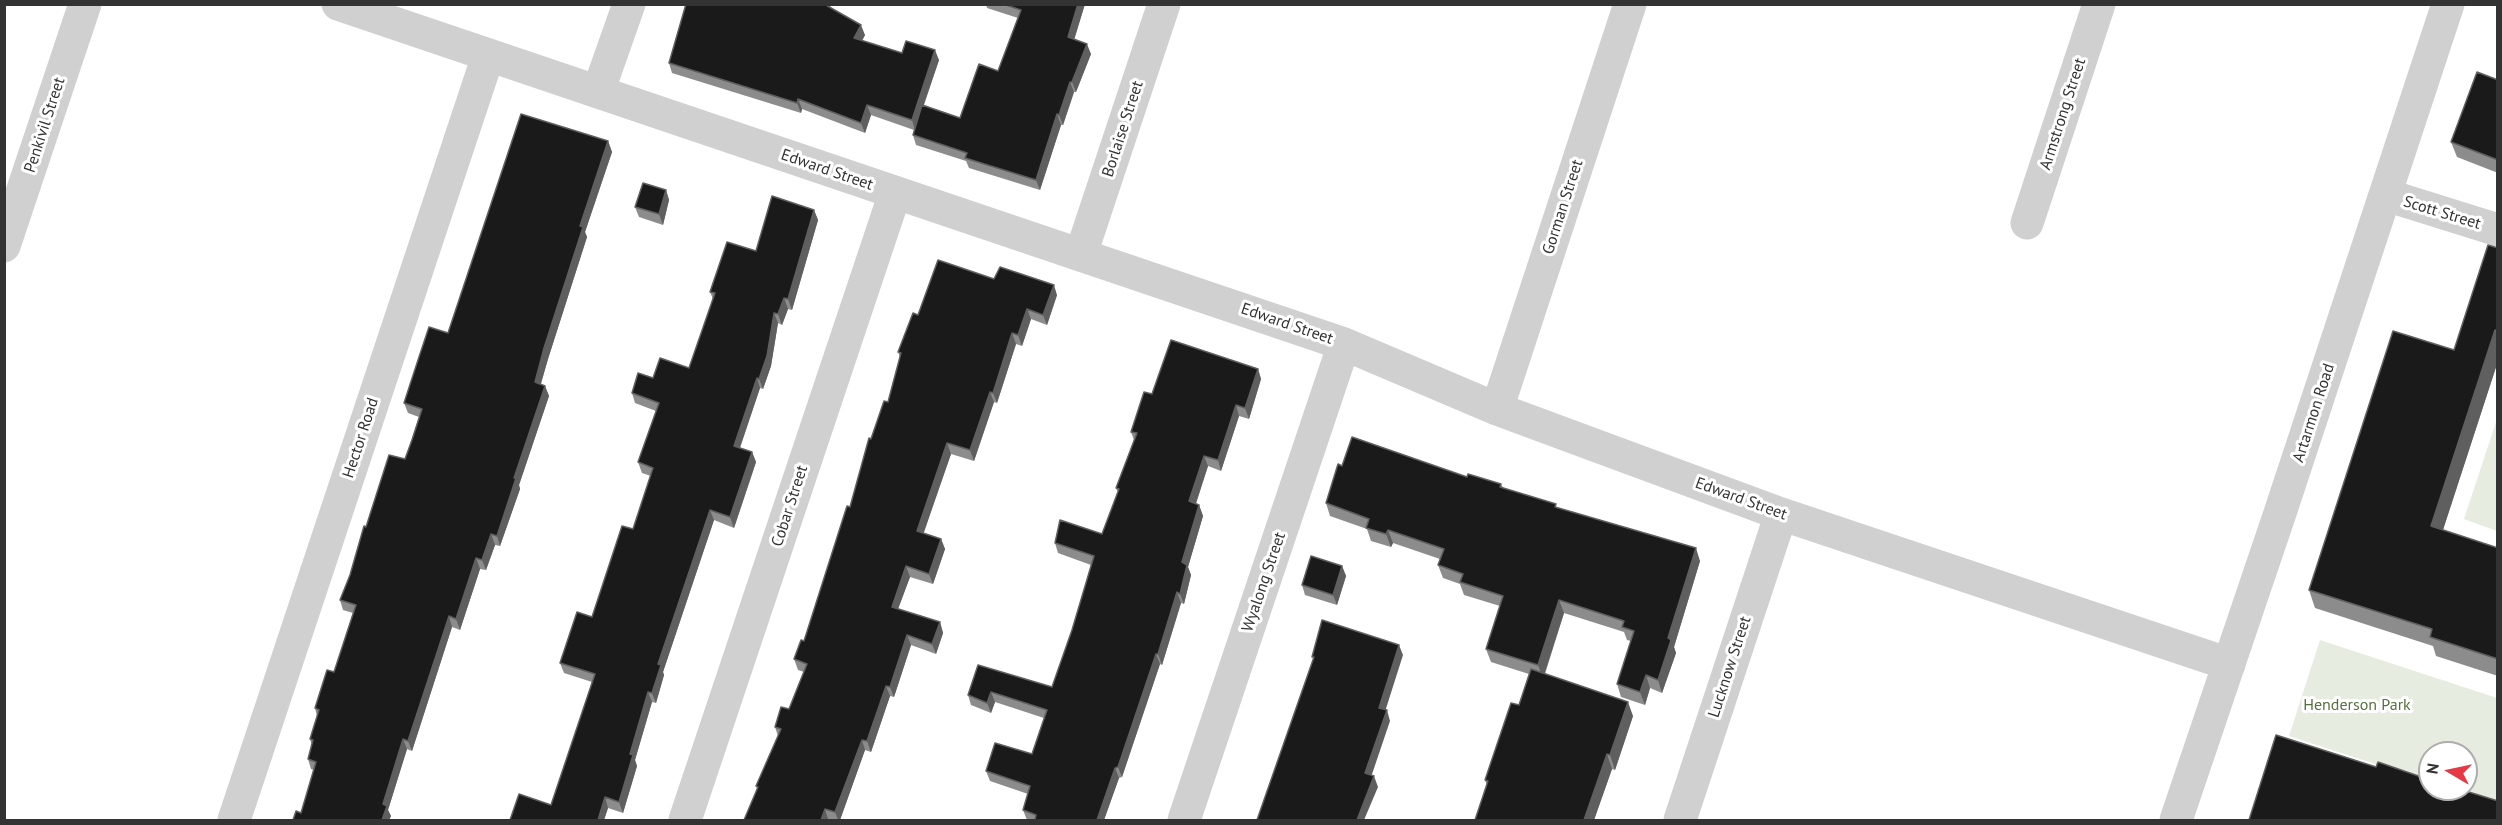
<!DOCTYPE html>
<style>
body{margin:0}
#map{position:relative;width:2502px;height:825px;overflow:hidden;background:#fff;font-family:"PT Sans",sans-serif}
canvas{display:block}
.frame{position:absolute;inset:0;border:6px solid #333;pointer-events:none}
.north{position:absolute;left:2418px;top:741px;width:60px;height:60px;box-sizing:border-box;background:#fff;border:2px solid #adadad;border-radius:50%;rotate:279deg;font-size:16px;font-weight:700;line-height:24px;text-align:center;color:#333}
.north::after{content:'';display:block;margin:auto;width:21px;height:27px;background:#e63946;clip-path:polygon(50% 0,100% 100%,50% 72%,0 100%)}
</style>
<div id="map">
<canvas width="2502" height="825"></canvas>
<div class="frame"></div>
<div class="north">N</div>
</div>
<script>
const ctx = document.querySelector('canvas').getContext('2d');
ctx.lineJoin = 'round';
function paint(path, color) {
  ctx.fillStyle = color;
  ctx.fill(path, 'evenodd');
}
function toPath(rows) {
  const path = new Path2D();
  for (const r of rows) {
    path.moveTo(r[0], r[1]);
    for (let i = 2; i < r.length; i += 2) path.lineTo(r[i], r[i + 1]);
  }
  return path;
}
function stroke(path, color, width, dash) {
  ctx.strokeStyle = color;
  ctx.lineWidth = width;
  ctx.lineCap = dash ? 'butt' : 'round';
  ctx.setLineDash(dash || []);
  ctx.stroke(path);
}
function label(font, color, halo, rows, align = 'center') {
  ctx.font = font + ' "PT Sans",sans-serif';
  ctx.lineWidth = 6;
  ctx.setLineDash([]);
  ctx.textBaseline = 'middle';
  ctx.strokeStyle = halo;
  ctx.fillStyle = color;
  for (const [text, x, y, turn = 0] of rows) {
    ctx.save();
    ctx.translate(x, y);
    ctx.rotate((+turn || 0) * Math.PI / 180);
    ctx.textAlign = isNaN(turn) ? turn : align;
    if (halo) ctx.strokeText(text, 0, 0);
    ctx.fillText(text, 0, 0);
    ctx.restore();
  }
}
const green = toPath([
 [2497,419,2497,531,2464,519],
 [2320,640,2497,698,2497,804,2451,789,2466,789,2466,753,2430,753,2430,782,2289,736]
]);
const minor = toPath([
 [338,4,1344,344,1497,409,1781,514,2229,664],
 [598,92,629,4],
 [2386,195,2498,230],
 [2027,223,2099,4],
 [4,246,85,4],
 [1081,254,1164,4],
 [1497,409,1630,4],
 [234,820,488,56],
 [685,820,895,193],
 [1184,820,1344,344],
 [1680,820,1781,514]
]);
const tertiary = toPath([
 [2176,820,2280,513,2448,4]
]);
const wall = toPath([
 [986,4,1085,4,1074,39,1091,54,1076,92,1074,92,1063,125,1061,125,1040,190,969,168,966,161,916,145,913,135,914,130,871,115,865,133,802,109,801,113,672,73,669,63,830,8,865,35,862,41,902,53,939,60,924,105,960,118,998,71,1018,18,987,8],
 [2498,80,2498,173,2457,157,2451,142],
 [608,141,612,152,585,232,587,237,548,359,541,384,545,386,549,396,519,485,520,489,500,546,495,545,486,570,480,569,460,630,452,627,412,751,407,749,388,810,391,816,389,820,293,820,301,813,314,770,311,769,308,759,312,745,310,739,317,716,315,708,334,672,353,613,343,610,340,600,350,575,366,527,405,459,419,417,408,413,404,403],
 [666,190,669,200,663,225,639,217,635,207],
 [814,210,818,220,792,310,788,309,782,325,778,323,771,366,763,389,760,388,740,448,752,452,756,462,734,528,714,520,663,672,664,675,656,703,652,702,635,760,637,766,623,813,608,808,604,820,510,820,551,805,592,682,564,673,560,663,592,617,633,529,651,476,642,473,638,462,656,411,635,403,632,393,653,378,689,368,713,299,710,292,756,251],
 [2498,248,2498,361,2443,530,2498,548,2498,676,2436,656,2433,646,2315,608,2309,590,2454,350],
 [994,279,1057,295,1047,325,1031,319,1022,346,1016,344,997,403,994,402,974,461,951,454,923,533,941,539,945,549,933,584,910,577,898,609,940,622,943,633,936,654,911,645,894,697,890,696,871,752,865,750,840,820,832,820,828,819,828,820,744,820,757,789,756,786,778,736,775,727,789,709,804,672,798,670,794,659,804,641,850,507,871,439,888,402,900,357,898,352,918,315],
 [1258,369,1261,379,1249,419,1239,416,1221,471,1208,466,1196,504,1199,505,1203,516,1188,567,1191,575,1184,604,1181,603,1162,665,1160,664,1122,777,1119,778,1104,820,1027,820,1023,810,1028,794,990,781,986,771,1032,754,1044,718,995,702,991,713,971,705,968,695,978,665,1052,687,1072,630,1091,565,1058,553,1055,543,1102,534,1118,492,1116,488,1134,440,1131,432,1152,394],
 [1467,477,1501,484,1503,488,1700,561,1674,647,1676,653,1662,693,1650,688,1645,705,1621,697,1617,684,1631,641,1627,640,1624,632,1564,613,1545,674,1633,716,1615,770,1612,769,1594,820,1475,820,1487,786,1485,780,1519,705,1529,674,1491,662,1486,649,1500,606,1464,595,1460,584,1443,578,1438,565,1440,559,1393,543,1391,547,1371,541,1367,529,1330,516,1326,503],
 [1342,566,1346,576,1337,605,1305,595,1302,585]
]);
const shadedWall = toPath([
 [824,4,831,4,828,15],
 [1078,4,1085,4,1072,47,1068,37],
 [861,25,865,35,858,48,854,38],
 [1087,44,1091,54,1076,92,1072,82],
 [935,50,939,60,915,130,912,120],
 [1070,82,1074,92,1063,125,1059,115],
 [798,99,802,109,801,113,797,103],
 [867,105,871,115,865,133,861,123],
 [1057,114,1061,125,1040,190,1036,180],
 [608,141,612,152,585,232,587,237,548,359,538,393,535,382,544,348,580,226],
 [666,190,669,200,663,225,659,214],
 [814,210,818,220,792,310,788,299],
 [1054,285,1057,295,1047,325,1043,315],
 [784,298,788,309,782,325,778,314],
 [1027,309,1031,319,1022,346,1018,335],
 [774,313,778,323,771,366,763,389,759,379],
 [2495,330,2498,337,2498,361,2438,545,2431,526],
 [1012,333,1016,344,997,403,993,393],
 [1258,369,1261,379,1249,419,1245,408],
 [757,378,760,388,737,456,734,446],
 [545,386,549,396,519,485,520,489,500,546,497,536,514,478],
 [990,392,994,402,974,461,970,450],
 [1236,405,1239,416,1221,471,1218,460],
 [947,443,951,454,921,541,917,531],
 [752,452,756,462,734,528,730,517],
 [1204,456,1208,466,1193,512,1189,501],
 [1199,505,1203,516,1188,567,1191,575,1184,604,1180,594,1182,562],
 [710,510,714,520,663,672,664,675,656,703,652,693,658,664],
 [1388,530,1393,543,1391,547,1386,534],
 [491,534,495,545,486,570,482,560],
 [941,539,945,549,933,584,929,574],
 [1696,548,1700,561,1674,647,1676,653,1662,693,1658,680,1668,638],
 [476,558,480,569,460,630,456,619],
 [906,566,910,577,895,617,892,607],
 [1342,566,1346,576,1337,605,1333,595],
 [1177,592,1181,603,1162,665,1158,654],
 [1559,600,1564,613,1543,678,1538,665],
 [449,616,452,627,412,751,408,741],
 [940,622,943,633,936,654,932,644],
 [907,635,911,645,894,697,890,687],
 [1399,645,1403,655,1383,718,1379,708],
 [1156,654,1160,664,1122,777,1118,767],
 [1646,675,1650,688,1645,705,1640,692],
 [886,686,890,696,871,752,867,741],
 [648,692,652,702,635,760,637,766,623,813,619,802,630,754],
 [991,692,995,702,991,713,987,703],
 [1628,702,1633,716,1615,770,1610,755],
 [1387,710,1390,721,1369,783,1365,773],
 [403,739,407,749,388,810,391,816,389,820,382,820,383,804],
 [862,740,865,750,840,820,838,820,835,812],
 [1607,754,1612,769,1594,820,1584,820],
 [1115,768,1119,778,1104,820,1097,820],
 [1374,776,1378,787,1364,820,1357,820],
 [605,797,608,808,604,820,598,820],
 [825,809,828,819,828,820,821,820]
]);
const building = toPath([
 [686,4,824,4,861,25,854,38,902,53,906,41,935,50,912,120,867,105,861,123,798,99,797,103,669,63,686,4],
 [1003,4,1078,4,1068,37,1087,44,1072,82,1070,82,1059,115,1057,114,1036,180,965,158,967,153,913,135,922,105,960,118,979,64,998,71,1021,10,1003,4],
 [2477,72,2498,80,2498,160,2451,142,2477,72],
 [521,114,608,141,580,226,583,227,544,348,535,382,545,386,514,478,516,478,497,536,491,534,482,560,476,558,456,619,449,616,408,741,403,739,383,804,387,806,382,820,293,820,296,811,301,813,316,762,308,759,313,740,310,739,319,710,315,708,327,670,334,672,356,605,340,600,350,575,364,526,366,527,389,455,405,459,412,440,422,409,404,403,419,357,429,327,448,333,521,114],
 [643,183,666,190,659,214,635,207,643,183],
 [772,196,814,210,788,299,784,298,778,314,774,313,767,356,759,379,757,378,734,446,752,452,730,517,710,510,658,664,661,665,652,693,648,692,630,754,633,755,619,802,605,797,598,820,510,820,519,794,551,805,595,674,560,663,577,612,592,617,622,526,633,529,653,468,638,462,659,403,632,393,638,373,653,378,660,358,689,368,715,293,710,292,727,242,756,251,772,196],
 [2488,245,2498,248,2498,331,2495,330,2431,526,2498,548,2498,659,2430,637,2432,629,2309,590,2393,331,2454,350,2488,245],
 [938,260,994,279,1000,267,1054,285,1043,315,1027,309,1018,335,1012,333,993,393,990,392,970,450,947,443,917,531,941,539,929,574,906,566,892,607,940,622,932,644,907,635,890,687,886,686,867,741,862,740,835,812,825,809,821,820,744,820,758,787,756,786,781,729,775,727,781,707,789,709,807,664,794,659,801,640,804,641,847,506,850,507,869,438,871,439,884,401,888,402,901,353,898,352,913,313,918,315,938,260],
 [1171,340,1258,369,1245,408,1236,405,1218,460,1204,456,1189,501,1199,505,1182,562,1187,565,1180,594,1177,592,1158,654,1156,654,1118,767,1115,768,1097,820,1035,820,1036,815,1023,810,1030,786,986,771,995,743,1032,754,1047,710,991,692,987,703,968,695,978,665,1052,687,1072,630,1094,556,1055,543,1060,520,1102,534,1119,489,1116,488,1137,433,1131,432,1144,392,1152,394,1171,340],
 [1352,437,1467,477,1468,474,1501,484,1500,487,1556,504,1555,507,1696,548,1668,638,1671,640,1658,680,1646,675,1640,692,1617,684,1634,631,1622,627,1624,621,1559,600,1538,665,1486,649,1503,596,1460,582,1463,574,1438,565,1444,549,1388,530,1386,534,1366,528,1369,519,1326,503,1338,464,1342,466,1352,437],
 [1311,556,1342,566,1333,595,1302,585,1311,556],
 [1322,620,1399,645,1379,708,1387,710,1365,773,1374,776,1357,820,1257,820,1314,657,1312,657,1322,620],
 [1531,669,1628,702,1610,755,1607,754,1584,820,1585,820,1475,820,1488,781,1485,780,1511,703,1519,705,1531,669],
 [2276,735,2376,767,2378,762,2430,780,2430,789,2459,789,2498,801,2498,820,2249,820,2276,735]
]);
const streetNames = [
 ["Armstrong Street",2063,114,-72],
 ["Penkivil Street",45,125,-72],
 ["Borlaise Street",1123,129,-72],
 ["Edward Street",827,170,19],
 ["Gorman Street",1563,207,-72],
 ["Scott Street",2442,213,17],
 ["Edward Street",1287,324,19],
 ["Artarmon Road",2314,413,-72],
 ["Hector Road",361,438,-72],
 ["Edward Street",1741,499,20],
 ["Cobar Street",790,506,-72],
 ["Wyalong Street",1264,582,-71],
 ["Lucknow Street",1730,667,-72]
];
const parkNames = [
 ["Henderson Park",2357,705]
];
paint(green, '#e6ecdf');
stroke(minor, '#d0d0d0', 33);
stroke(tertiary, '#d0d0d0', 33);
paint(wall, '#8c8c8c');
paint(shadedWall, '#5f5f5f');
paint(building, '#1a1a1a');
stroke(building, '#5f5f5f', 1.5);
label('16px', '#333', '#fff', streetNames);
label('16px', '#56703f', '#fff', parkNames);
</script>
